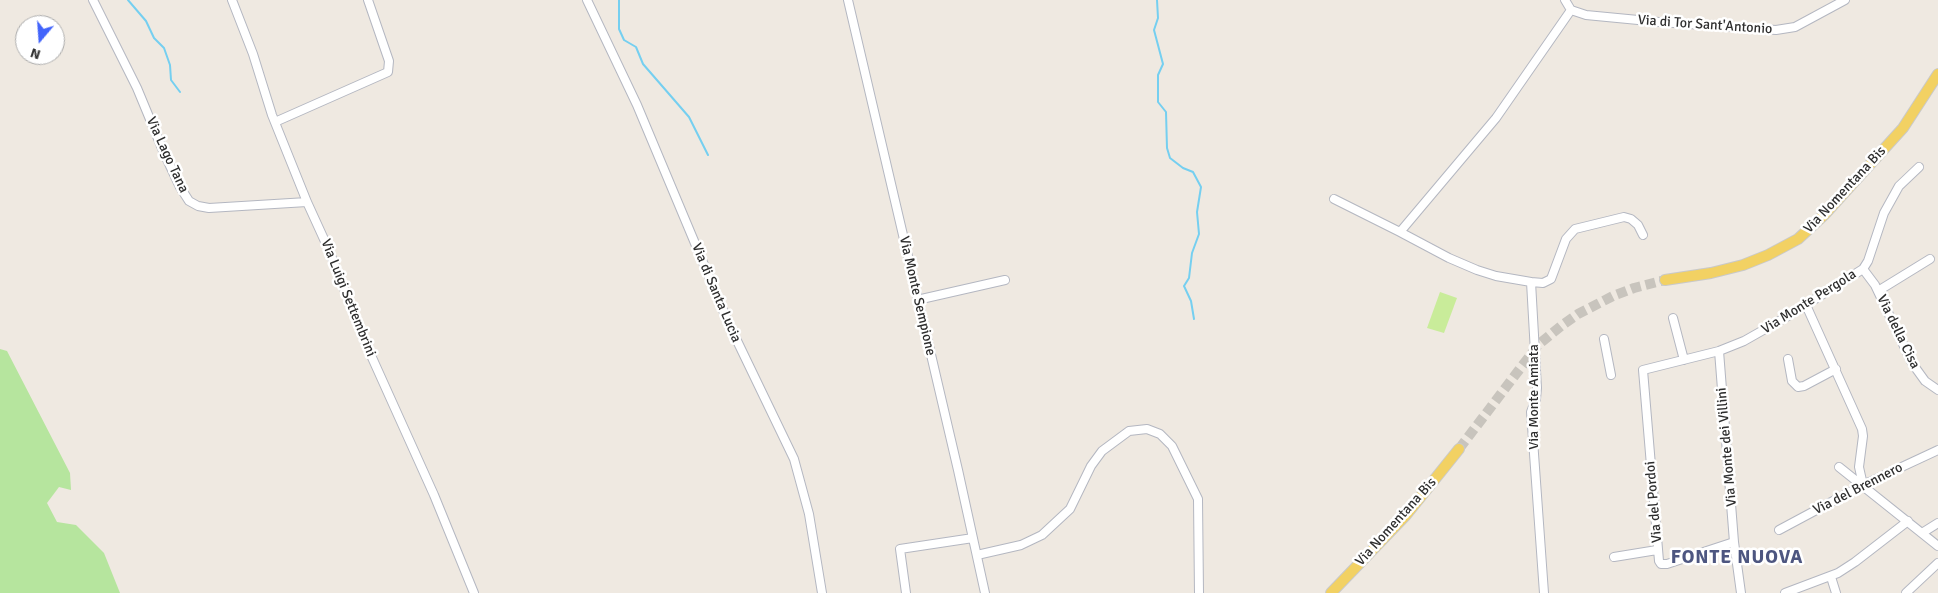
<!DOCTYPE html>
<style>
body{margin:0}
#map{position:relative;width:1938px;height:593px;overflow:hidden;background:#efe9e1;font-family:Signika,sans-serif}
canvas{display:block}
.north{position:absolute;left:15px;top:15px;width:50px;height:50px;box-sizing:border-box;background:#fff;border:1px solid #ababab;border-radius:50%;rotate:198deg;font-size:14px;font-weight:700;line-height:20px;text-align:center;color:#2e2e2e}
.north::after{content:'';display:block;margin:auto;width:18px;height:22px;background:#4264fb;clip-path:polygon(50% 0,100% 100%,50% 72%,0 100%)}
</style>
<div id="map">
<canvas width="1938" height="593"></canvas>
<div class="north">N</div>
</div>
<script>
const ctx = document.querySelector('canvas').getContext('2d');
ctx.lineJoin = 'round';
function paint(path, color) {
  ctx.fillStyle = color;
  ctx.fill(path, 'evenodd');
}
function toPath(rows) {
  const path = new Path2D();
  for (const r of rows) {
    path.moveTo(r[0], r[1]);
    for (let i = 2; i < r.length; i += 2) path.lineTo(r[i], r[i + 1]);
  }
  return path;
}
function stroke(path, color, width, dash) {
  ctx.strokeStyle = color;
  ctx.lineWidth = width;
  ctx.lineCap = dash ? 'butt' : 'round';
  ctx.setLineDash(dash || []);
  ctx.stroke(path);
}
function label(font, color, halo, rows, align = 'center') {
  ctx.font = font + ' Signika,sans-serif';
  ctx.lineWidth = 5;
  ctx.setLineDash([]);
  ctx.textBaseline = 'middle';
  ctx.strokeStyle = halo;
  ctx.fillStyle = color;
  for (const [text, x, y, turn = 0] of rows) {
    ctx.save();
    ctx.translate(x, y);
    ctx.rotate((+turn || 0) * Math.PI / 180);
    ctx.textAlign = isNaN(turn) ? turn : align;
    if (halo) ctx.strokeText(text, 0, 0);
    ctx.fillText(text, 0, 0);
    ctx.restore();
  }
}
const green = toPath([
 [0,349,7,351,70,473,71,490,59,487,47,503,57,522,76,525,104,553,120,593,0,593]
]);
const pitch = toPath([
 [1440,292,1457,298,1444,333,1427,328]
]);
const stream = toPath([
 [128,0,146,21,154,38,164,48,170,65,171,80,180,92],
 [619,0,619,29,624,40,636,47,643,64,689,117,708,155],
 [1157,0,1158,18,1154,30,1163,64,1158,75,1158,102,1166,112,1167,148,1170,158,1183,168,1193,172,1201,187,1197,212,1199,234,1192,253,1189,278,1184,286,1191,301,1194,319]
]);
const majorTunnel = toPath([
 [1459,449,1538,345,1561,326,1578,314,1613,296,1634,288,1665,280]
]);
const minor = toPath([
 [93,0,137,88,164,153,180,187,189,201,198,206,209,208,307,202],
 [232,0,253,54,272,115,307,202,328,248,365,342,434,495,474,593],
 [587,0,637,105,728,322,794,459,809,514,822,593],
 [848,0,958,470,985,593],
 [1565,0,1571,10,1586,15,1659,22,1776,30,1795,27,1845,0],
 [275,122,388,72,389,61,368,0],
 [1334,199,1400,232],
 [1863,269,1875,285,1912,363,1925,381,1938,390],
 [1531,282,1543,283,1551,279,1566,239,1575,229,1624,217,1631,219,1638,225,1643,235],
 [1878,291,1930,259],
 [917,300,1005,280],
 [1806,305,1862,429,1863,436,1859,467,1863,485],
 [1673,318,1684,360],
 [1604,339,1611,375],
 [1719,351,1734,542],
 [1788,359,1792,381,1798,387,1804,386,1836,369],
 [1839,467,1938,546],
 [1779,530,1863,485,1938,450],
 [1922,533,1938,523],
 [977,555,1021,545,1042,535,1070,509,1091,466,1102,451,1129,431,1147,429,1160,434,1172,446,1198,499,1199,593],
 [1614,557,1657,550],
 [1831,577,1836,593],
 [906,593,900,549,973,538],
 [1544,593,1531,412,1536,399,1537,388,1531,282,1496,276,1477,270,1449,258,1400,232,1496,118,1571,10],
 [1741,593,1734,542,1667,564,1661,564,1659,561,1643,370,1719,351,1744,341,1788,316,1863,269,1868,261,1884,213,1899,186,1919,167],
 [1785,593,1838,573,1855,562,1908,521],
 [1906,593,1938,563]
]);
const major = toPath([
 [1665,280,1711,273,1743,265,1768,255,1798,239,1825,214,1903,128,1938,74],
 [1331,593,1406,515,1459,449]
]);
const streetNames = [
 ["Via di Tor Sant'Antonio",1705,25,4],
 ["Via Lago Tana",167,155,65],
 ["Via Nomentana Bis",1845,190,-47],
 ["Via di Santa Lucia",716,293,67],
 ["Via Monte Sempione",917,296,77],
 ["Via Luigi Settembrini",348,298,68],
 ["Via Monte Pergola",1809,302,-32],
 ["Via della Cisa",1898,332,64],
 ["Via Monte Amiata",1534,397,-90],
 ["Via Monte dei Villini",1727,447,-95],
 ["Via del Brennero",1858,489,-27],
 ["Via del Pordoi",1654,502,-95],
 ["Via Nomentana Bis",1396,522,-48]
];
const districtNames = [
 ["FONTE NUOVA",1737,558]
];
paint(green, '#b6e59e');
paint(pitch, '#c9ec9a');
stroke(stream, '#75cff0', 2);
stroke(majorTunnel, '#c8c4bd', 10, [10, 5]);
stroke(minor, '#b4b7c1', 10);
stroke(major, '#c9c9c9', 12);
stroke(minor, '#fff', 8);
stroke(major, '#f2d163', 10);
label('14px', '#2e2e2e', '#fff', streetNames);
ctx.letterSpacing = '1px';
label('bold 19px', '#4d5680', '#fff', districtNames);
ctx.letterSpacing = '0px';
</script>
